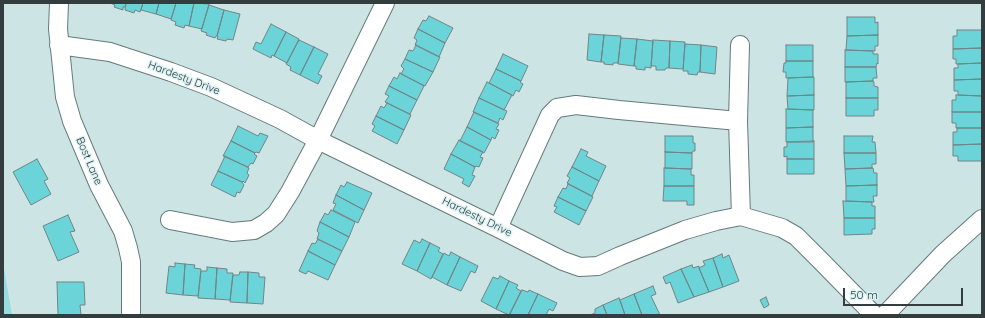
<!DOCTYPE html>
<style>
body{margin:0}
#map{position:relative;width:985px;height:318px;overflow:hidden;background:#cde4e5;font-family:Quicksand,sans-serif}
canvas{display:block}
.frame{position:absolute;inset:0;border:4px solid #343d3e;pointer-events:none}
.scale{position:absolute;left:843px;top:288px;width:120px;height:18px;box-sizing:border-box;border:2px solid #343d3e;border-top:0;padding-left:5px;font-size:12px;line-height:14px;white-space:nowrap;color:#343d3e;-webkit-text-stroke:3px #daf2f3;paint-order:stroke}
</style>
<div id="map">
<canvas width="985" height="318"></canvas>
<div class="frame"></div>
<div class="scale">50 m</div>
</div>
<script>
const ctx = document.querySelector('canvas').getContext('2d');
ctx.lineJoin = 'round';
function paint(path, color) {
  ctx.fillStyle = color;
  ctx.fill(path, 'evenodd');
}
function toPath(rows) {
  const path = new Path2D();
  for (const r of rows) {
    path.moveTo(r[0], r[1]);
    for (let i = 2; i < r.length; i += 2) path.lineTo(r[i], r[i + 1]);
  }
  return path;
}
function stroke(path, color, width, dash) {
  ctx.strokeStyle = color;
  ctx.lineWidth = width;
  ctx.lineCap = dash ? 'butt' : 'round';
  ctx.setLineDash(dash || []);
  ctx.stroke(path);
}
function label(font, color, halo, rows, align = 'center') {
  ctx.font = font + ' Quicksand,sans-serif';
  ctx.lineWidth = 3;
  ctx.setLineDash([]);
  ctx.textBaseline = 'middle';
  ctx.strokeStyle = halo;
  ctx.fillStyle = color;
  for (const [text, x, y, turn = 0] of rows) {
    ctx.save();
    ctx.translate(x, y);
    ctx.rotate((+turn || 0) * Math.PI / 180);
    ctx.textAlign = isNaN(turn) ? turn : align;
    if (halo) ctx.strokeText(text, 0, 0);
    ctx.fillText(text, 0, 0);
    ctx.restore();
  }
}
const green = toPath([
 [3,263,12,315,3,315]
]);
const building = toPath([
 [110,3,126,3,125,7,123,7,123,10,114,7,115,5,110,3],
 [126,3,143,3,140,12,135,10,134,13,125,10,126,3],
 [143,3,159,3,156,14,141,10,143,3],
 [159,3,176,3,171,19,156,14,159,3],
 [176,3,194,3,189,26,185,25,184,28,175,25,176,22,171,20,176,3],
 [194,3,209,4,202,29,189,26,194,3],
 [209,5,224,10,217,36,216,36,215,38,206,35,207,33,201,31,209,5],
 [224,10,240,14,233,40,227,39,226,41,217,39,218,36,217,36,224,10],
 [429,16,453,28,445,43,418,29,423,20,426,21,429,16],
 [847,17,875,17,875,23,878,22,878,35,847,36,847,17],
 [271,24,286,32,274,56,272,55,271,58,253,49,256,42,261,44,271,24],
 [418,29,445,43,439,57,415,45,417,40,414,38,418,29],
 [957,30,982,30,982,48,953,49,953,36,957,36,957,30],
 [286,32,299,39,287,63,274,56,286,32],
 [589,34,604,35,601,62,587,60,589,34],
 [604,35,621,36,618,63,613,63,613,65,604,64,604,62,601,62,604,35],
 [878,35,878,46,875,46,875,51,846,50,847,36,878,35],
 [621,38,637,39,634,66,618,64,621,38],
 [637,39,653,41,651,68,645,67,645,70,636,69,636,66,634,66,637,39],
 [299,40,314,47,300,75,290,70,291,67,286,64,299,40],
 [653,40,670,41,669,68,666,68,665,70,656,70,656,66,651,66,653,40],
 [670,41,685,42,683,69,669,68,670,41],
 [685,44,701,45,700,72,698,72,697,75,688,74,688,71,683,71,685,44],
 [416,45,440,57,433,72,405,59,409,50,413,51,416,45],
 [701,45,717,47,715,74,700,72,701,45],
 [786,45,813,45,813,61,786,61,786,45],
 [314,47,328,54,318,74,322,76,318,84,300,75,314,47],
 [982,48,982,63,956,64,956,59,953,59,953,49,982,48],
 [845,50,873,51,873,54,878,54,878,64,877,63,876,67,845,67,845,50],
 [503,54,528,66,521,81,496,69,503,54],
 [405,59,433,72,425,86,401,74,404,69,401,66,405,59],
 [786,61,813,61,813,77,786,78,786,72,783,72,784,63,786,63,786,61],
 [982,63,982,79,954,80,954,68,958,68,958,64,982,63],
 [845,67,876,67,877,78,873,78,873,81,845,82,845,67],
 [496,69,521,81,520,82,523,84,519,92,516,90,513,96,489,83,496,69],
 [400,73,424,86,417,100,389,86,394,77,397,79,400,73],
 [813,77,814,77,814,95,787,96,788,78,813,77],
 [982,79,982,96,958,95,958,91,954,91,954,80,982,79],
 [873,81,874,82,874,86,878,87,878,98,846,98,846,82,873,81],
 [487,82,512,95,504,110,479,98,487,82],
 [389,86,417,100,410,114,385,102,389,96,385,94,389,86],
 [814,95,814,110,788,109,787,96,814,95],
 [956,95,982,96,982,112,952,112,952,100,956,100,956,95],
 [479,98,507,111,503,120,500,118,498,123,473,112,479,98],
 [846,98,878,98,878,110,874,110,874,116,846,116,846,98],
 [387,103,411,115,404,130,376,116,381,106,384,108,387,103],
 [786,109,813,110,813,127,786,128,786,109],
 [474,112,499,124,496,129,499,130,495,139,492,137,491,140,467,127,474,112],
 [952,112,982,112,982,128,956,128,956,123,952,123,952,112],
 [376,116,404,130,397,144,372,131,375,126,372,124,376,116],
 [238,126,258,136,260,133,268,136,259,153,256,152,255,153,231,141,238,126],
 [467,127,491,140,484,153,460,141,467,127],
 [813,127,813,142,786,142,786,128,813,127],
 [957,128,982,128,982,144,953,145,953,132,957,132,957,128],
 [665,136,693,136,693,143,695,143,695,151,693,151,692,153,665,152,665,136],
 [844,136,873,136,872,142,875,142,876,153,844,153,844,136],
 [459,140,483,152,480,157,483,158,479,167,476,166,475,167,451,154,459,140],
 [231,141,255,153,254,154,257,156,253,164,251,163,248,167,223,156,231,141],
 [814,141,814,159,787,159,787,156,784,157,784,147,787,147,787,142,814,141],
 [982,144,982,161,958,161,958,156,953,156,953,145,982,144],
 [581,149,588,152,586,156,606,166,599,181,572,167,581,149],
 [665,152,692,153,692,169,665,168,665,152],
 [844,153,876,153,876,164,872,164,872,168,845,169,844,153],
 [451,154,475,167,472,175,475,176,469,187,462,183,464,179,444,169,451,154],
 [225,156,249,168,247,173,249,175,245,183,243,181,242,182,218,171,225,156],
 [37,159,48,179,44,181,51,194,31,205,13,172,37,159],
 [787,159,814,159,814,174,787,174,787,159],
 [572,167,599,181,592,196,567,183,570,178,567,176,572,167],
 [664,168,691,169,691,175,694,175,694,186,664,186,664,168],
 [872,168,873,168,874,173,877,173,877,185,846,186,845,169,872,168],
 [218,171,242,182,244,185,240,193,237,192,235,197,211,185,218,171],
 [347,182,372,193,364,210,336,195,341,185,344,187,347,182],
 [568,184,593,197,586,211,558,197,563,188,566,189,568,184],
 [877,185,877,196,873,196,874,202,846,201,846,186,877,185],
 [664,186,694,186,694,205,687,205,687,201,663,201,664,186],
 [336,195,364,210,358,223,333,210,336,204,333,203,336,195],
 [558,197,586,211,579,225,554,212,557,207,554,206,558,197],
 [843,201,872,202,872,206,875,206,875,218,844,218,843,201],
 [331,210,355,222,349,237,320,222,325,213,328,215,331,210],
 [68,215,75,231,70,232,79,252,58,261,43,226,68,215],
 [844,218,875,218,875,229,872,229,872,234,844,235,844,218],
 [320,222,349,237,342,251,317,239,319,233,317,231,320,222],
 [318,239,342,251,335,265,308,251,312,243,315,244,318,239],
 [422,239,430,243,417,271,402,264,414,240,420,243,422,239],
 [430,243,440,248,438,251,443,254,431,279,417,271,430,243],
 [308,251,335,265,328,280,308,271,306,274,299,271,308,251],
 [451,252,460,257,447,285,432,277,444,253,449,256,451,252],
 [722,254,723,258,729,255,739,281,723,287,713,258,722,254],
 [460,257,478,266,475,273,471,271,461,291,447,285,460,257],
 [713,258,723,287,709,292,699,268,705,265,703,261,713,258],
 [175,263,185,264,183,295,166,293,169,266,175,267,175,263],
 [185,264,195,265,194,268,201,269,198,296,183,295,185,264],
 [692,265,693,268,699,266,699,268,709,292,694,297,681,269,692,265],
 [207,267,217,268,215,299,198,298,201,271,207,271,207,267],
 [217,268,227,269,227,273,233,273,230,300,215,299,217,268],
 [681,269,694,297,678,303,670,282,666,284,663,277,681,269],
 [240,272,248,272,247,303,230,302,233,275,239,275,240,272],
 [248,272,259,273,259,277,265,277,263,304,247,303,248,272],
 [500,276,509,281,496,309,481,301,493,277,498,279,500,276],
 [509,281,518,285,516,288,521,291,509,315,496,309,509,281],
 [57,282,84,282,85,305,80,305,81,315,58,315,57,282],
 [653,286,656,294,651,296,660,315,642,315,634,294,653,286],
 [522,290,528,292,529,290,538,294,528,315,512,315,510,314,522,290],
 [538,294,557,303,553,311,549,309,546,315,528,315,538,294],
 [634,294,642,315,625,315,620,300,634,294],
 [766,297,769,305,764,308,760,300,766,297],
 [619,298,625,315,607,315,603,305,619,298],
 [603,305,607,315,590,315,595,313,595,309,603,305]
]);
const minor = toPath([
 [59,3,58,29,65,97,72,121,99,185,123,231,128,248,131,262,131,315],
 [59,45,110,52,171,72,211,87,280,119,318,140,498,228,563,261,580,267,598,266,620,256,685,230,716,221,741,216,782,228,796,236,822,262,874,315],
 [740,45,738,121,741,216],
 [170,220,232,232,254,230,266,223,276,214,290,192,318,140,385,3],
 [498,228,550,115,557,108,576,105,619,110,738,121],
 [885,315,943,254,982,219]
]);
const streetNames = [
 ["Hardesty Drive",184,78,21],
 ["Bost Lane",89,161,67],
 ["Hardesty Drive",477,217,26]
];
paint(green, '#96dbdf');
paint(building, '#6bd4d9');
stroke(building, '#708586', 1);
stroke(minor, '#657a7b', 20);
stroke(minor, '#fff', 18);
label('11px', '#343d3e', '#daf2f3', streetNames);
</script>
